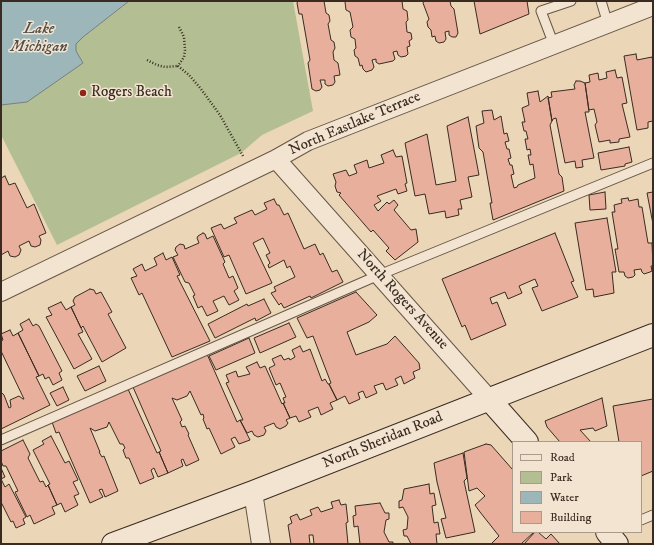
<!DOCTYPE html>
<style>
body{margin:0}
#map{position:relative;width:654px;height:545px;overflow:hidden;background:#ecd6b8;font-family:"IM FELL DW Pica",serif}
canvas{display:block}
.frame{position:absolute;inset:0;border:2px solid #392b21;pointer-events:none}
.legend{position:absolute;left:512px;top:441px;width:130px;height:92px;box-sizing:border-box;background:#f3e4d1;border:1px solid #a99a8b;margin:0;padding:5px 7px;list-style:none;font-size:12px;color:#392b21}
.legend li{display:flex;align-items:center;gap:8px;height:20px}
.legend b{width:20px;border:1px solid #a99a8b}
</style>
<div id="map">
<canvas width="654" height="545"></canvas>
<div class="frame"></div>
<ul class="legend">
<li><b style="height:5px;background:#f3e4d1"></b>Road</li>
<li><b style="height:11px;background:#b3bf93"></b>Park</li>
<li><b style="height:11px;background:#9db6b9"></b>Water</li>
<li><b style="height:11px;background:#e8af9d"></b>Building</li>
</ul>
</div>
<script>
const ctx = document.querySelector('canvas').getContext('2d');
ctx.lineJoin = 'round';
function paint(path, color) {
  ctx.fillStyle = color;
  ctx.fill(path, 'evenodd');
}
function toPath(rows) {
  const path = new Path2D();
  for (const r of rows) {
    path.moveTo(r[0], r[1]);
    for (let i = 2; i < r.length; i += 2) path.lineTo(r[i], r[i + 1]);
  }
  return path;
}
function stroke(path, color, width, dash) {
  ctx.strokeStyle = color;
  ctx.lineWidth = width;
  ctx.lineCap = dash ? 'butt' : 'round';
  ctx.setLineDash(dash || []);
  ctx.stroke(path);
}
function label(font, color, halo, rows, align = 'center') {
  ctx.font = font + ' "IM FELL DW Pica",serif';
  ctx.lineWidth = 3;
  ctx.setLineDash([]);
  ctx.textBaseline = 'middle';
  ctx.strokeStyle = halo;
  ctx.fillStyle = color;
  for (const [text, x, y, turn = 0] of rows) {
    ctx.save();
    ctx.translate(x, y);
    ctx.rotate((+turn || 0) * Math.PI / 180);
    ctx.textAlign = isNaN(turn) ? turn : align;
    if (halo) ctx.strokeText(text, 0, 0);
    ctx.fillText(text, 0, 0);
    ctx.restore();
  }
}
const green = toPath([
 [129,1,293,1,313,111,262,135,241,153,57,245,1,135,1,105,27,102,83,63,76,51,76,44,83,37]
]);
const water = toPath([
 [1,1,129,1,83,37,76,44,76,51,83,63,27,102,1,105,1,1]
]);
const building = toPath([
 [298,1,324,1,326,13,329,15,330,21,328,24,331,40,334,42,335,48,333,52,334,60,338,63,340,75,334,76,335,82,333,85,328,86,325,84,325,80,320,80,322,87,320,90,316,91,312,89,308,63,310,60,302,14,299,14,297,3,298,1],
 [346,1,402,1,403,9,407,11,408,20,406,22,407,32,411,33,412,39,409,41,410,46,407,47,408,54,406,56,401,57,398,55,397,51,393,52,395,59,393,61,379,64,376,62,376,59,372,60,374,67,372,70,366,72,363,69,362,65,360,66,358,58,355,56,354,50,356,48,355,39,351,37,350,30,353,27,350,12,346,10,345,2,346,1],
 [424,1,450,1,451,6,454,9,458,33,456,37,452,37,449,35,449,31,445,32,446,39,444,42,439,43,436,41,435,36,432,37,431,30,428,27,427,22,429,19,423,3,424,1],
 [474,1,527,1,529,14,480,34,474,1],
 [636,54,637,60,652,57,653,62,653,121,648,122,648,128,637,130,624,56,636,54],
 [615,70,617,78,622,77,627,103,622,104,630,137,619,139,619,142,610,143,610,140,599,142,595,125,597,122,594,109,589,110,585,83,590,82,589,75,598,73,599,80,607,78,606,72,615,70],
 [576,81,580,81,585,83,589,112,585,112,594,158,582,160,583,167,576,168,575,161,565,163,556,118,553,119,552,121,548,98,552,97,551,92,575,89,574,85,576,81],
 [538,91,540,102,548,96,552,121,550,125,559,174,562,177,564,191,493,220,490,203,492,203,483,152,479,148,476,126,484,123,482,111,492,110,494,120,501,116,504,134,507,133,509,141,505,142,507,149,509,149,511,158,508,159,510,165,512,165,514,174,511,175,514,188,517,187,518,185,535,178,533,164,530,165,528,155,531,155,530,149,527,150,525,139,528,139,526,131,524,131,522,122,525,122,522,108,529,105,527,93,538,91],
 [468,117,479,175,468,177,472,197,460,200,462,209,458,209,459,215,446,218,445,211,429,214,425,194,415,196,405,143,427,134,436,185,456,181,447,126,468,117],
 [629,147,632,162,625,164,625,166,601,170,598,153,629,147],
 [393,150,396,157,402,156,407,183,405,184,407,191,398,194,396,189,377,196,381,201,374,205,378,211,387,202,389,204,394,200,398,205,394,210,411,230,416,229,418,242,395,260,386,251,389,248,373,230,371,232,339,195,341,193,337,192,335,186,336,182,333,174,346,170,349,176,357,173,354,165,367,160,369,168,384,163,381,155,393,150],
 [5,176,9,185,15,183,27,208,34,204,46,233,39,236,41,240,40,245,35,247,31,246,29,241,19,246,21,250,19,255,15,257,10,256,8,251,1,255,1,178,5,176],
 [605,192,606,209,590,210,589,195,605,192],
 [653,192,653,224,647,193,653,192],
 [628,198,629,201,638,199,639,207,642,207,648,243,652,243,653,266,651,266,652,271,650,272,644,274,642,272,641,269,634,270,635,275,633,277,628,278,625,276,624,272,619,272,615,249,618,249,612,212,615,212,614,205,622,203,621,199,628,198],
 [274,199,277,205,279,205,284,215,288,213,304,249,315,244,320,255,323,253,332,272,337,270,343,282,311,298,310,296,284,308,281,303,279,305,271,293,276,291,274,287,295,277,290,266,287,268,284,260,269,268,268,265,270,263,266,255,270,253,263,238,253,243,272,283,246,294,229,255,224,257,211,228,221,224,224,229,237,223,234,218,252,210,255,215,267,209,264,203,274,199],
 [607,218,616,272,612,272,614,293,594,297,593,289,586,290,575,223,607,218],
 [203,233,205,234,207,239,213,236,225,262,223,264,229,278,233,276,238,288,234,291,239,300,229,305,224,296,213,301,218,311,207,316,202,306,198,308,193,296,195,295,189,283,185,282,173,257,178,255,175,250,176,247,180,244,184,245,185,249,199,243,197,238,198,236,203,233],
 [555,233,574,281,571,282,578,297,542,311,532,288,538,286,535,279,519,286,522,293,508,299,505,292,490,298,492,304,497,302,506,325,471,340,465,325,462,327,442,279,555,233],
 [163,253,166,260,172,257,180,275,177,276,210,341,172,357,142,293,139,295,131,278,137,276,133,269,142,264,145,271,157,265,154,258,163,253],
 [90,289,94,290,96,294,101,292,112,312,108,314,126,348,102,362,83,326,81,328,71,307,75,305,73,301,75,297,90,289],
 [356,292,377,315,369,322,347,332,356,355,387,344,395,336,419,363,420,369,413,372,415,378,404,384,401,376,395,379,398,385,386,390,383,383,374,386,377,393,366,398,363,391,358,393,360,399,349,404,345,396,337,400,329,384,331,383,313,336,307,338,297,318,356,292],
 [264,299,271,313,256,321,255,318,215,338,208,324,247,304,248,306,264,299],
 [61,302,66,310,71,307,83,332,78,334,92,359,74,369,46,317,52,315,48,308,61,302],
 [29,319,33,326,36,324,39,326,62,371,59,373,62,380,53,385,49,377,45,379,43,374,39,376,18,333,23,330,20,324,29,319],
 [289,323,296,337,260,353,254,338,289,323],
 [10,330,13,336,18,333,39,376,36,377,50,405,1,429,1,392,4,395,9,408,11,407,10,400,19,396,23,399,24,399,1,351,1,341,3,340,1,334,10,330],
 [249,338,255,353,216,370,209,356,249,338],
 [300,346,303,352,310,349,322,381,325,379,328,384,329,384,337,400,330,403,333,409,321,415,318,407,308,411,311,417,299,422,296,416,290,418,283,403,285,403,283,398,286,397,280,383,276,385,269,368,275,365,272,359,281,355,284,360,289,358,290,360,295,357,292,350,300,346],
 [207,354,237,422,240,420,250,440,239,444,235,437,231,439,235,447,221,454,209,428,207,429,203,419,204,418,203,414,201,415,190,391,187,396,177,400,172,398,182,420,180,422,182,427,185,426,189,434,188,435,199,460,186,466,183,459,181,460,183,466,168,473,159,452,161,451,133,387,207,354],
 [257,362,260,368,265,366,282,404,283,403,290,418,286,420,288,423,286,426,280,429,276,427,274,423,264,427,266,431,264,435,258,437,254,435,252,431,247,433,240,420,243,420,226,383,229,382,226,375,236,371,238,377,250,374,246,367,257,362],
 [99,366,106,381,85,391,77,376,99,366],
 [63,387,69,400,57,406,50,393,63,387],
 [128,389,157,453,159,452,168,473,158,477,154,468,151,470,154,478,140,484,129,458,126,458,123,450,125,448,123,444,120,444,109,422,107,427,95,431,90,428,100,452,99,452,102,457,104,456,118,491,105,497,102,489,99,490,103,497,90,503,59,432,56,433,52,422,128,389],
 [602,398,607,426,595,431,593,428,580,430,591,442,560,442,547,427,545,421,602,398],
 [653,399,653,471,641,476,641,442,619,442,613,406,653,399],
 [51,436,65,463,69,461,78,480,73,482,79,494,74,496,78,505,65,512,61,503,57,505,48,485,50,484,33,450,44,444,42,441,51,436],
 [23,440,30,454,28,458,40,482,43,481,46,487,48,485,57,505,52,507,55,514,34,524,30,515,27,517,15,492,18,491,6,466,3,466,1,461,1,451,23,440],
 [486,444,491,445,513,470,513,532,534,532,521,544,491,544,499,536,480,512,475,505,485,496,477,488,469,491,464,452,486,444],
 [463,453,467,478,464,481,475,532,446,538,441,519,446,518,437,482,434,463,463,453],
 [1,468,5,477,1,479,5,487,9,484,26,517,23,519,25,524,16,528,13,521,11,522,1,502,1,468],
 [429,484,430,494,434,493,436,505,432,506,434,523,438,522,440,534,436,534,437,544,411,544,407,536,404,536,403,530,407,529,408,517,403,507,399,508,399,501,402,500,404,489,429,484],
 [339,500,341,505,346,504,348,522,346,523,348,544,314,544,313,535,309,535,310,544,291,544,288,525,292,523,290,517,297,514,300,520,312,515,310,510,318,507,321,512,333,508,331,502,339,500],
 [380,503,385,513,389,513,389,519,386,520,384,532,389,542,393,542,393,544,359,544,360,544,358,526,354,527,353,516,356,515,355,506,380,503],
 [535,532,538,532,546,539,551,534,560,544,524,544,535,532]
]);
const path = toPath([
 [179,27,184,37,185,50,184,57,178,66,189,75,201,89,220,115,243,156],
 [147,60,157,65,165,67,178,66]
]);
const lane = toPath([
 [601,1,608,24],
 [554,45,541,11,571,1],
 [1,440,379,275,653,163],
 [641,520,653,515]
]);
const street = toPath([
 [276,159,489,399],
 [1,292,276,159,308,141,653,6],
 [253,492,261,544]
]);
const secondary = toPath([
 [489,399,527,442],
 [607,532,617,544],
 [113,544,253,492,653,335]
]);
const markers = [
 [83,93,4,"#8f2418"]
];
const poiNames = [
 ["Rogers Beach",91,93]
];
const streetNames = [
 ["North Eastlake Terrace",355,124,-23],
 ["North Rogers Avenue",402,300,48],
 ["North Sheridan Road",383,441,-22]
];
const waterNames = [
 ["Lake",39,30],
 ["Michigan",39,48]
];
paint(green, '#b3bf93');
paint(water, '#9db6b9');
stroke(water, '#757e7c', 1);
paint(building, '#e8af9d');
stroke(building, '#392b21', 1);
stroke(lane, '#665647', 11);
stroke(street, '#665647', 20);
stroke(secondary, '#392b21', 24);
stroke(path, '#392b21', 2.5, [1, 2]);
stroke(lane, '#f3e4d1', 9);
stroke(street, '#f3e4d1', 18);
stroke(secondary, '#f3e4d1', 22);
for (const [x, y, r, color] of markers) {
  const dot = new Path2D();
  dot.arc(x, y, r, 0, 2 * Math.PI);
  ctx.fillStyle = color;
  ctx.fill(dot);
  stroke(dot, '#f3e4d1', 1.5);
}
label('15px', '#392b21', '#f3e4d1', poiNames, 'left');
label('15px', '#392b21', '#f3e4d1', streetNames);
label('italic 16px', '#524e47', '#f3e4d1', waterNames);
</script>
